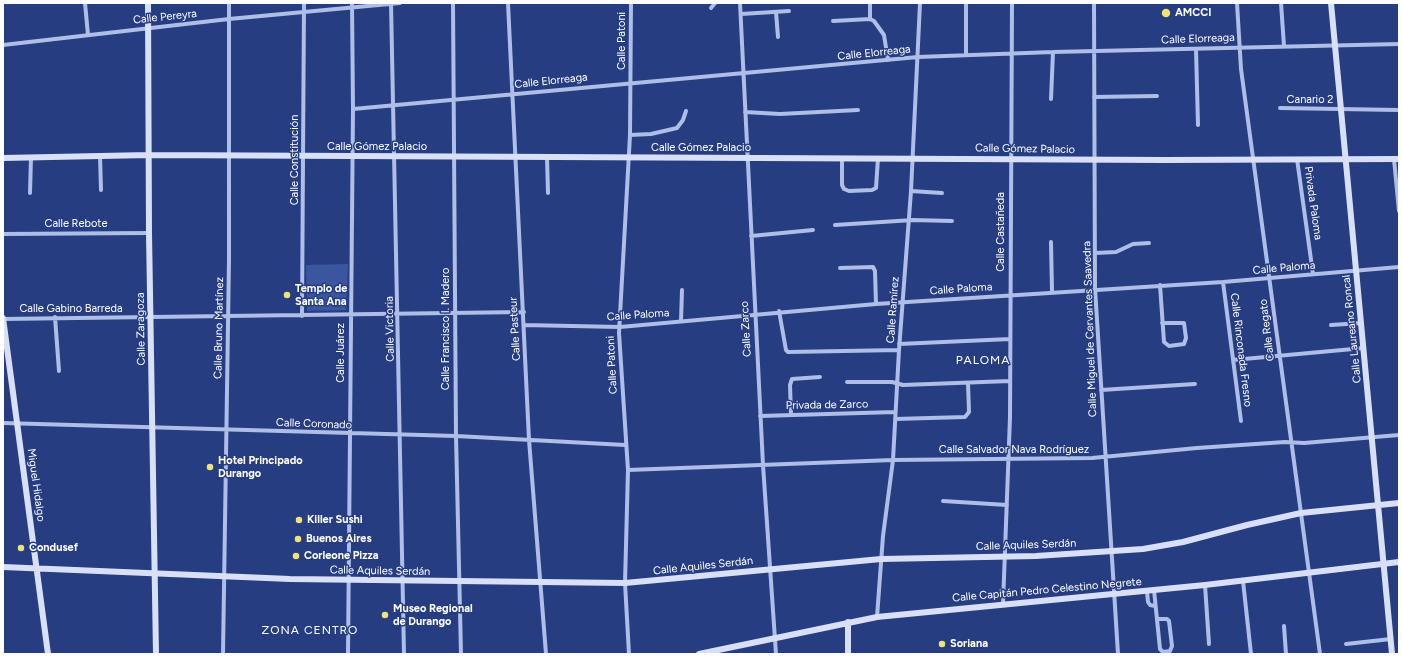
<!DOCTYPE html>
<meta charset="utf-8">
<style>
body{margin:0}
#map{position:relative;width:1402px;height:657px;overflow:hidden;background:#273d82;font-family:Figtree,sans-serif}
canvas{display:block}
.frame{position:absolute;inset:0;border:4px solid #fff;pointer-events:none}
</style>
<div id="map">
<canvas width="1402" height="657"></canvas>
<div class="frame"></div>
</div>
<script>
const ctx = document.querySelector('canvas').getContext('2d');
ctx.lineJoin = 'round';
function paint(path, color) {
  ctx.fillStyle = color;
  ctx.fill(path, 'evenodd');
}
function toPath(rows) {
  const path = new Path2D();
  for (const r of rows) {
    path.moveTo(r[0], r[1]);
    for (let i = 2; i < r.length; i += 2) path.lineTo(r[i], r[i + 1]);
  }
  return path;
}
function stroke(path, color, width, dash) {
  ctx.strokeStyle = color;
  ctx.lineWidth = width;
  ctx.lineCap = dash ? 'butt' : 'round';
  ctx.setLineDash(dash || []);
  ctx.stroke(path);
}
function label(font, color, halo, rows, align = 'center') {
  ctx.font = font + ' Figtree,sans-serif';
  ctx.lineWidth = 3;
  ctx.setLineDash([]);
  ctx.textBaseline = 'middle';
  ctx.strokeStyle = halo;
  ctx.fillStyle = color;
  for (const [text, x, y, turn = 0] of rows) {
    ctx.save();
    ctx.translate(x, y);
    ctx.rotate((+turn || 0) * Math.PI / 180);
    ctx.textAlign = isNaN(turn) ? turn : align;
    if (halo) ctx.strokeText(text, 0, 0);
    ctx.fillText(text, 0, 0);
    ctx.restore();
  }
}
const green = toPath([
 [348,264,346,310,307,311,306,265]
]);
const street = toPath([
 [85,3,88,35],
 [391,3,404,654],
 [453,3,456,436,461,654],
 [508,3,529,440,546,654],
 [740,3,763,465,776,654],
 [870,3,870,19],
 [1094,3,1095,288,1118,654],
 [1237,3,1241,69,1320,654],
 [1281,3,1284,46],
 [711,8,715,3],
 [776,12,778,37],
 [741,14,789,11],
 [833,21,870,19,874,21,884,35,888,60],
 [3,45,229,19,400,3],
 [1196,49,1198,125],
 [966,54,966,3],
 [1094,97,1157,96],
 [1051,99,1053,52],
 [1280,108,1398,110],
 [353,109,918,57,1053,52,1399,44],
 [745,112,780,114,858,110],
 [630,135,651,134,677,128,683,120,686,111],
 [100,156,101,190],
 [547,157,548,193],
 [842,158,842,185,844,189,849,191,872,190,876,188,878,158],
 [1297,159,1313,274],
 [1394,159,1399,211],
 [911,191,942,193],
 [30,193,31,157],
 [835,225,913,220,952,221],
 [3,234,149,233],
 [751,236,813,230],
 [1051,242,1052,291],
 [1095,253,1116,252,1133,244,1149,243],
 [840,268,873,267,875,271,876,304],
 [1223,282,1241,421],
 [1160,285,1164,342,1169,346,1184,344,1186,338,1184,323,1162,323],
 [779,311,786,350,788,352,899,350],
 [302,316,304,3],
 [55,317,59,371],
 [3,319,524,312],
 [681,321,682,290],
 [524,325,620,327,876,304,1223,282,1399,267],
 [1331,325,1361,323],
 [899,344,1010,339],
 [1233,360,1364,348],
 [847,382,892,382,903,385,1010,381],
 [1101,390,1195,384],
 [791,415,790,385,792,379,820,377],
 [760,416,895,412],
 [895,419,965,417,969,412,968,383],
 [3,423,456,436,625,445],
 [628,470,893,460,1092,458,1197,448,1285,442,1304,443,1399,435],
 [943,501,1007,505],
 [1243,581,1251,654],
 [1205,585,1209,644],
 [1154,590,1160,649,1163,652,1170,651,1172,646,1169,621,1167,619,1157,619],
 [1147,591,1148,602,1150,605,1155,606],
 [1003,604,1010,417,1012,3],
 [877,617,883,536,893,460,899,350,911,191,920,3],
 [1284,626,1286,654],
 [1346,644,1391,639],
 [223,654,229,259,229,3],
 [348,654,353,109,352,3],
 [629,654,625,583,628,470,619,333,630,135,631,3]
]);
const secondary = toPath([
 [148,3,149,233,156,654],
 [1331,3,1392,654],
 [3,158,149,155,1165,160,1399,159],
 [3,318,48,654],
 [3,567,290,579,625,583,881,559,1036,556,1143,549,1183,542,1247,525,1301,513,1399,503],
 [848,622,848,654],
 [699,654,877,617,1205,585,1399,562]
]);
const markers = [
 [1166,13,5,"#efe375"],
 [287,295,4,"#efe375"],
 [210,467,4,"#efe375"],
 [299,520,4,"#efe375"],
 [298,539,4,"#efe375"],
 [21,548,4,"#efe375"],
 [296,556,4,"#efe375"],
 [385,615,4,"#efe375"],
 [942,644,4,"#efe375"]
];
const poiNames = [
 ["AMCCI",1175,13],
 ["Templo de",295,289],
 ["Santa Ana",295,302],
 ["Hotel Principado",218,461],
 ["Durango",218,474],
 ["Killer Sushi",307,520],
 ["Buenos Aires",306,539],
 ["Condusef",29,548],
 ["Corleone Pizza",304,556],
 ["Museo Regional",393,609],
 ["de Durango",393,622],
 ["Soriana",950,644]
];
const streetNames = [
 ["Calle Pereyra",165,17,-6],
 ["Calle Elorreaga",1198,39,-2],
 ["Calle Patoni",622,41,-90],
 ["Calle Elorreaga",874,53,-6],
 ["Calle Elorreaga",551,81,-6],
 ["Canario 2",1310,100],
 ["Calle Gómez Palacio",377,147],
 ["Calle Gómez Palacio",701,148],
 ["Calle Gómez Palacio",1025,149,1],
 ["Calle Constitución",295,160,-90],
 ["Privada Paloma",1313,203,82],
 ["Calle Rebote",76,224],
 ["Calle Castañeda",1001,232,-90],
 ["Calle Paloma",1284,268,-5],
 ["Calle Paloma",961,289,-4],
 ["Calle Gabino Barreda",71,309],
 ["Calle Ramírez",893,310,-86],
 ["Calle Paloma",638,315,-4],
 ["Calle Bruno Martínez",219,328,-89],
 ["Calle Zaragoza",141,329,-91],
 ["Calle Victoria",390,329,-91],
 ["Calle Francisco I. Madero",446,329,-90],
 ["Calle Pasteur",515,329,-93],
 ["Calle Zarco",746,329,-93],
 ["Calle Miguel de Cervantes Saavedra",1090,329,-92],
 ["Calle Laureano Roncal",1352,329,-96],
 ["Calle Regato",1267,330,-97],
 ["Calle Rinconada Fresno",1241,350,83],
 ["Calle Juárez",341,353,-90],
 ["Calle Patoni",612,365,-93],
 ["Privada de Zarco",827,405,-1],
 ["Calle Coronado",314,424,2],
 ["Calle Salvador Nava Rodríguez",1014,450],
 ["Miguel Hidalgo",36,485,82],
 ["Calle Aquiles Serdán",1026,545,-2],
 ["Calle Aquiles Serdán",703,566,-6],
 ["Calle Aquiles Serdán",380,571,1],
 ["Calle Capitán Pedro Celestino Negrete",1047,590,-5]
];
const neighbourhoodNames = [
 ["PALOMA",983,360],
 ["ZONA CENTRO",310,630]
];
paint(green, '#3c559f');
stroke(street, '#afbee6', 4);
stroke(secondary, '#d9e0f6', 6);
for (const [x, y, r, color] of markers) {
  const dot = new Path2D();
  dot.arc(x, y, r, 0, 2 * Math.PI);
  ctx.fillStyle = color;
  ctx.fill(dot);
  stroke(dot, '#273d82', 1.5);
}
label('bold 11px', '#fff', '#273d82', poiNames, 'left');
label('11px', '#fff', '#273d82', streetNames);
ctx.letterSpacing = '1px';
label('12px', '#fff', '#273d82', neighbourhoodNames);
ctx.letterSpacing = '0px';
</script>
